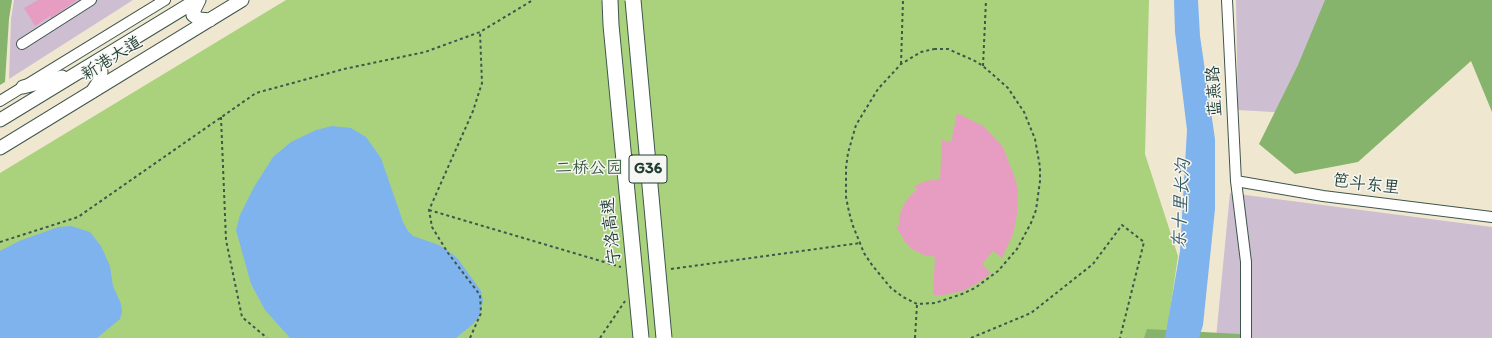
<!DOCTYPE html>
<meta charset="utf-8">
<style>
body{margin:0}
canvas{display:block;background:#f0e7d0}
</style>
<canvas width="1492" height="338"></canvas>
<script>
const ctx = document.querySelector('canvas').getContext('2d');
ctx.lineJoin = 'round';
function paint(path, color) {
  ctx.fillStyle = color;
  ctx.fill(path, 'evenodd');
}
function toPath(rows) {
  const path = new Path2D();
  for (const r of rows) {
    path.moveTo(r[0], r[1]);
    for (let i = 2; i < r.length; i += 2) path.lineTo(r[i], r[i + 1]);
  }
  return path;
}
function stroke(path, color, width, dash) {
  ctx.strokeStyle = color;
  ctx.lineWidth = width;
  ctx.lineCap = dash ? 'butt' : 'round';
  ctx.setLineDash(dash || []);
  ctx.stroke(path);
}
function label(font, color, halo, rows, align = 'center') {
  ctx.font = font + ' Itim,"LXGW WenKai TC",sans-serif';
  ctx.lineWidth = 3;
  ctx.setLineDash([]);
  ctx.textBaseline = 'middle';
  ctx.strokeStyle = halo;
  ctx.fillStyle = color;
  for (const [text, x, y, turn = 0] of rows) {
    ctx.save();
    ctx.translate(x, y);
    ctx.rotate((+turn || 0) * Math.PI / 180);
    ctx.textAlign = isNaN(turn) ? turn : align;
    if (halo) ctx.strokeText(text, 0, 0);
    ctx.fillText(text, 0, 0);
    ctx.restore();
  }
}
const industrial = toPath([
 [14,0,133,0,9,79,11,19],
 [1236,0,1334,0,1290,113,1238,110],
 [1230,193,1492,227,1492,338,1216,338]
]);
const green = toPath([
 [286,0,1149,0,1145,154,1178,256,1166,338,0,338,0,173]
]);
const forest = toPath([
 [0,0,12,0,9,19,5,82,0,85],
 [1325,0,1492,0,1492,112,1471,61,1358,162,1295,174,1259,144,1298,65],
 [1147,329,1240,334,1240,338,1144,338]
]);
const water = toPath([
 [1174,0,1198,0,1200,36,1215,139,1215,209,1203,325,1199,338,1165,338,1180,251,1187,130,1175,32],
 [332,126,351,128,366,137,381,158,403,222,408,231,413,236,439,245,451,253,458,259,481,291,483,301,479,317,472,325,456,338,290,338,265,310,251,284,236,230,240,215,254,187,273,157,291,142,316,130],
 [71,226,90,232,101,246,110,266,113,286,121,304,122,312,120,319,97,338,0,338,0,251,19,241,58,227]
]);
const building = toPath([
 [38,0,77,0,51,18,50,16,35,26,24,8],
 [957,113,983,126,1003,147,1016,181,1018,193,1017,215,1013,234,1002,258,993,251,982,264,991,273,978,283,963,291,943,295,933,295,935,257,924,255,912,249,905,242,896,226,899,225,900,214,905,202,917,189,914,186,926,181,940,179,942,140,951,142]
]);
const path = toPath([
 [934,49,948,49,975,61,983,66,1008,88,1024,112,1035,139,1040,167,1040,181,1036,210,1031,223,1017,249,998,271,975,288,962,294,935,303,917,304,903,297,891,288,872,265,864,253,853,226,849,212,846,197,846,168,848,153,856,125,878,89,901,64,921,52,934,49],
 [901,64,903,0],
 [983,66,986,0],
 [221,117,226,240,242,317,267,338],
 [429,210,621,267],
 [0,242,78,217,256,93,344,69,425,52,480,32,533,0],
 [671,269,860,243],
 [470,338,481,313,480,295,448,253,432,227,429,210,473,111,482,83,480,32],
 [600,338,625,301],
 [915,338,917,304],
 [971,338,1031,313,1093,264,1122,225,1144,242,1120,338]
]);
const minor = toPath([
 [1227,0,1236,181,1246,262,1246,338],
 [22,44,91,0],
 [0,101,165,0],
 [1236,181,1323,196,1492,217]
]);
const major = toPath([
 [199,0,194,10,193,15,199,19,210,20],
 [83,71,93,68,101,72,100,80,92,92],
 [23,87,62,77],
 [0,120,197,0],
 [0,148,242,0]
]);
const highwayBridge = toPath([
 [610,0,611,25,641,338],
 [633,0,664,338]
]);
const shields = [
 [648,169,38]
];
const shieldNames = [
 ["G36",648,169]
];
const streetNames = [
 ["新港大道",112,59,-32],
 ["蓝燕路",1215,91,-93],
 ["笆斗东里",1366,185,7],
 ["宁洛高速",612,231,-96]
];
const parkNames = [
 ["二桥公园",589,169]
];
const waterNames = [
 ["东十里长沟",1182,204,-87]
];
paint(industrial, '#cebed2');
paint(green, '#aad27d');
paint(forest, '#87b46c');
paint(water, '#7fb3ed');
paint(building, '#e79dc2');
stroke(minor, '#3e564b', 12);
stroke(major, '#3e564b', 15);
stroke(path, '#3e564b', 2, [3, 3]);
stroke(minor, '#fff', 10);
stroke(major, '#fff', 13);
stroke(highwayBridge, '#3e564b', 17, []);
stroke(highwayBridge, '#fff', 15);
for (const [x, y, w] of shields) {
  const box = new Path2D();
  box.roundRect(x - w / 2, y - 14, w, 28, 3);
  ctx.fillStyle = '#f6f6f2';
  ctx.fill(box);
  stroke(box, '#1f3d34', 1);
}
label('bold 16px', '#1f3d34', null, shieldNames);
label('17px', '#1f3d34', '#f6f6f2', streetNames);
label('17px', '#3b5b43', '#f6f6f2', parkNames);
label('italic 18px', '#375a62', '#f6f6f2', waterNames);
</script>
